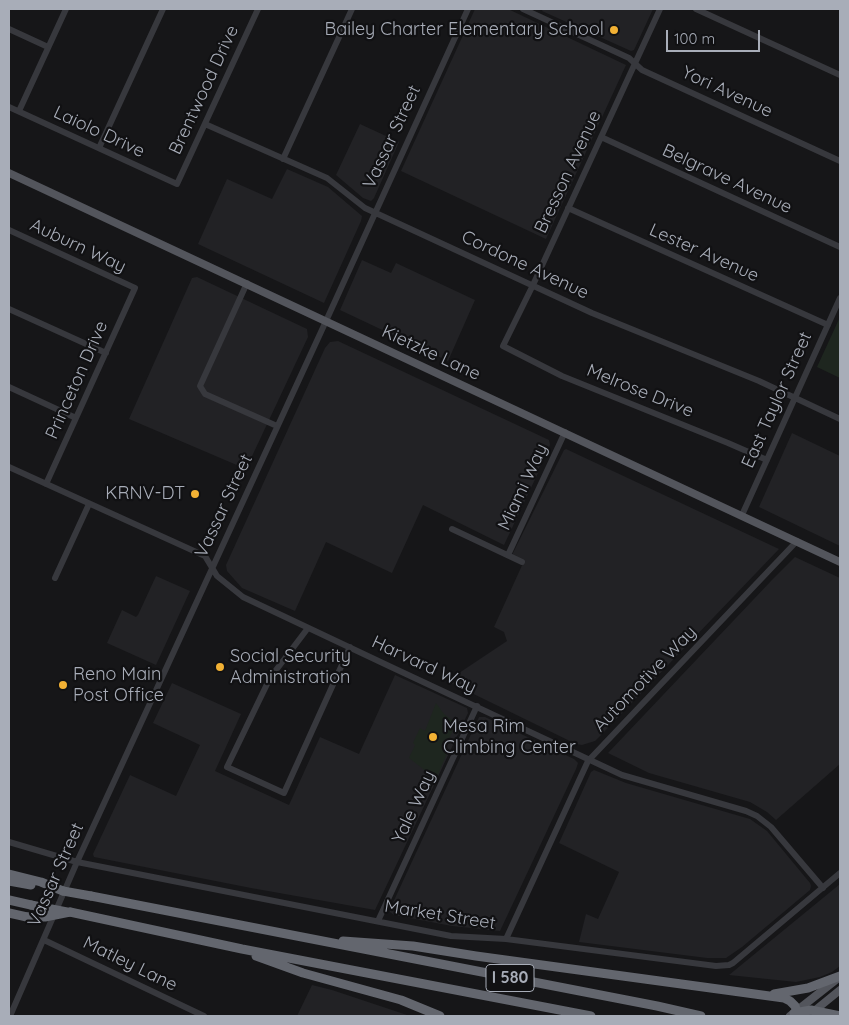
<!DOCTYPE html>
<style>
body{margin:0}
#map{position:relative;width:849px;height:1025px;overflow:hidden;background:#161618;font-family:Quicksand,sans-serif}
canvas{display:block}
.frame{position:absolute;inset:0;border:10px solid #a8adb8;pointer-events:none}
.scale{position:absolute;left:666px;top:30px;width:94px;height:22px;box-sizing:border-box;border:2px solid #a8adb8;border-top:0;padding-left:6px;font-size:15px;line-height:18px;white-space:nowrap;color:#a8adb8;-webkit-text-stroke:4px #111113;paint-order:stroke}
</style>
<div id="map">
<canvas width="849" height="1025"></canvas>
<div class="frame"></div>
<div class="scale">100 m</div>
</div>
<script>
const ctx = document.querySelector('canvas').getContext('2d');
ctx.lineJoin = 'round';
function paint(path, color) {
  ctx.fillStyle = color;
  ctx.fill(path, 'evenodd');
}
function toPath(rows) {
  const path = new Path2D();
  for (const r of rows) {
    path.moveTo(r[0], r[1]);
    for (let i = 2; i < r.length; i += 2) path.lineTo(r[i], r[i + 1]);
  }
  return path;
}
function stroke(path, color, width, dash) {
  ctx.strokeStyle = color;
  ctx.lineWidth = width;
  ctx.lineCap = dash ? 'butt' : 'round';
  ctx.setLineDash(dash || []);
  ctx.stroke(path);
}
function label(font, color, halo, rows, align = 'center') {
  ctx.font = font + ' Quicksand,sans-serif';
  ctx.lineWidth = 4.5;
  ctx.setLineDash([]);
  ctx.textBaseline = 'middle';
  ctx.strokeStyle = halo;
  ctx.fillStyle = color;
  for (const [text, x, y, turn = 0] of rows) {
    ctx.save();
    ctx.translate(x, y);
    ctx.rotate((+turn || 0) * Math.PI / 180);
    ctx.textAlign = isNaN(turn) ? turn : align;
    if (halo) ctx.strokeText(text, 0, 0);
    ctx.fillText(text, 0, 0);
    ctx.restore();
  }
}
const built = toPath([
 [475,9,508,9,626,65,546,239,401,171],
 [543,9,653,9,634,50,631,51,542,11],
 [360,124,399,142,374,198,371,201,363,198,336,175],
 [287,169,328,187,362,216,361,221,324,303,198,244,227,179,272,199],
 [362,260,391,273,396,263,475,300,448,361,340,310],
 [197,277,307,329,308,337,246,469,129,419,192,278],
 [338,341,549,440,550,445,538,470,539,471,504,545,423,505,392,573,326,542,295,611,242,588,227,571,226,565,325,348,330,342],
 [792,433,840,456,840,546,759,507],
 [566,449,779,549,602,734,595,741,582,745,576,744,447,681,507,641,504,632,494,627,524,561,512,555,564,450],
 [795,557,840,578,840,764,776,820,767,812,750,802,649,773,608,753,771,581],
 [156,576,190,591,156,665,107,643,122,610,136,617,138,615],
 [395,675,467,708,468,713,375,910,251,888,94,857,93,854,130,775,176,796,200,745,153,723,172,683,241,714,215,771,289,805,320,737,359,754],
 [479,717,485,717,574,759,578,763,576,769,500,931,452,926,394,915,390,912,390,909],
 [594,770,626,783,750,819,767,831,810,883,811,886,810,890,742,947,726,958,707,958,579,942,586,914,598,919,619,872,559,843,591,772],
 [840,884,840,966,832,972,820,977,796,982,729,975],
 [312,985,332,990,410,1016,297,1016]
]);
const green = toPath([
 [840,317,840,378,817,367],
 [436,703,444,714,456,723,445,748,448,751,436,779,409,758,415,745,413,743,420,728,425,731]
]);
const minor = toPath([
 [523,9,629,58,642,70,840,161],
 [660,9,533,285,503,346,562,376,728,443,767,460],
 [696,9,840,75],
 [9,29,48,47],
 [9,107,177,184,258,9],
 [19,111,66,9],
 [205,124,327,178,365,208,592,313,759,381,840,419],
 [601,137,840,247],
 [99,148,163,9],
 [283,159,352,9],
 [568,208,828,325],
 [9,230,135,288,46,484],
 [247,283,200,386,205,394,277,426],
 [9,309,106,353],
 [9,387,76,418],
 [9,467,205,556,217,576,243,597,389,666,622,775,746,811,757,816,771,827,823,888],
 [742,515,840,298],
 [452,529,522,562],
 [508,555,565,432],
 [55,578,89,504],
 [308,628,270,678,227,767,284,793,350,647],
 [9,842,77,862,451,936,506,939,716,966,729,965,733,963,840,873],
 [378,921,477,706],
 [506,939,588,761,797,541],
 [44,940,204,1016],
 [10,1016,77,862,326,321,468,9]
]);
const major = toPath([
 [9,173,840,562],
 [790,1016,837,979],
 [808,1016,840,990]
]);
const highway = toPath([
 [9,874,41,882,63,891],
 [9,881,31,885],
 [91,896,657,1006,701,1016],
 [9,900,31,905],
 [70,912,242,949,591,1016],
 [9,913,27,917],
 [343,941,413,946,476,956,784,998,790,1001,795,1006,798,1016],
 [256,956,303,973,401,1000,440,1016],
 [774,994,808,988,840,976],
 [794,1013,811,1010,840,1016]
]);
const highwayBridge = toPath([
 [63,891,91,896],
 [31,905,67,912],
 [27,917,45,917,70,912]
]);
const markers = [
 [614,30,5,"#f2b134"],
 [195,494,5,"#f2b134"],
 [220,667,5,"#f2b134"],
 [63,685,5,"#f2b134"],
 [433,737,5,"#f2b134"]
];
const shields = [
 [510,978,48]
];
const shieldNames = [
 ["I 580",510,978]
];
const poiNames = [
 ["Bailey Charter Elementary School",604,30,"right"],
 ["KRNV-DT",185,494,"right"],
 ["Social Security",230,657],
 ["Administration",230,678],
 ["Reno Main",73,675],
 ["Post Office",73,696],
 ["Mesa Rim",443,727],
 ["Climbing Center",443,748]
];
const streetNames = [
 ["Brentwood Drive",204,90,-65],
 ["Yori Avenue",727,92,25],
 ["Laiolo Drive",99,132,25],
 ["Vassar Street",392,137,-65],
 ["Bresson Avenue",568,172,-65],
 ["Belgrave Avenue",727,179,25],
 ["Auburn Way",78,246,25],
 ["Lester Avenue",704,253,24],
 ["Cordone Avenue",525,265,25],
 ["Kietzke Lane",431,353,25],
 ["Princeton Drive",77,380,-66],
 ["Melrose Drive",640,391,22],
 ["East Taylor Street",777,400,-66],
 ["Miami Way",523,487,-65],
 ["Vassar Street",224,506,-65],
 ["Harvard Way",424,665,25],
 ["Automotive Way",645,679,-46],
 ["Yale Way",414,807,-65],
 ["Vassar Street",56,875,-66],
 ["Market Street",440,915,9],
 ["Matley Lane",130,964,26]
];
paint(built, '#222225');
paint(green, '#1e261f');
stroke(minor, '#37383d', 6);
stroke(major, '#53555c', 8);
stroke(highway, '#63666e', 9);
stroke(highwayBridge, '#63666e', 9);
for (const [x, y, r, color] of markers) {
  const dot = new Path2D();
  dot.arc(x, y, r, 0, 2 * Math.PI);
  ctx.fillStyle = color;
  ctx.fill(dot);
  stroke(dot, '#111113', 2);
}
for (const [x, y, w] of shields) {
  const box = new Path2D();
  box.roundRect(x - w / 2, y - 13.5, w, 27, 4);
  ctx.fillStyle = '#111113';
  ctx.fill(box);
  stroke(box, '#a8adb8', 1);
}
label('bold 16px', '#a8adb8', null, shieldNames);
label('18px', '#a8adb8', '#111113', poiNames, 'left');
label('18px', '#a8adb8', '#111113', streetNames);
</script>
